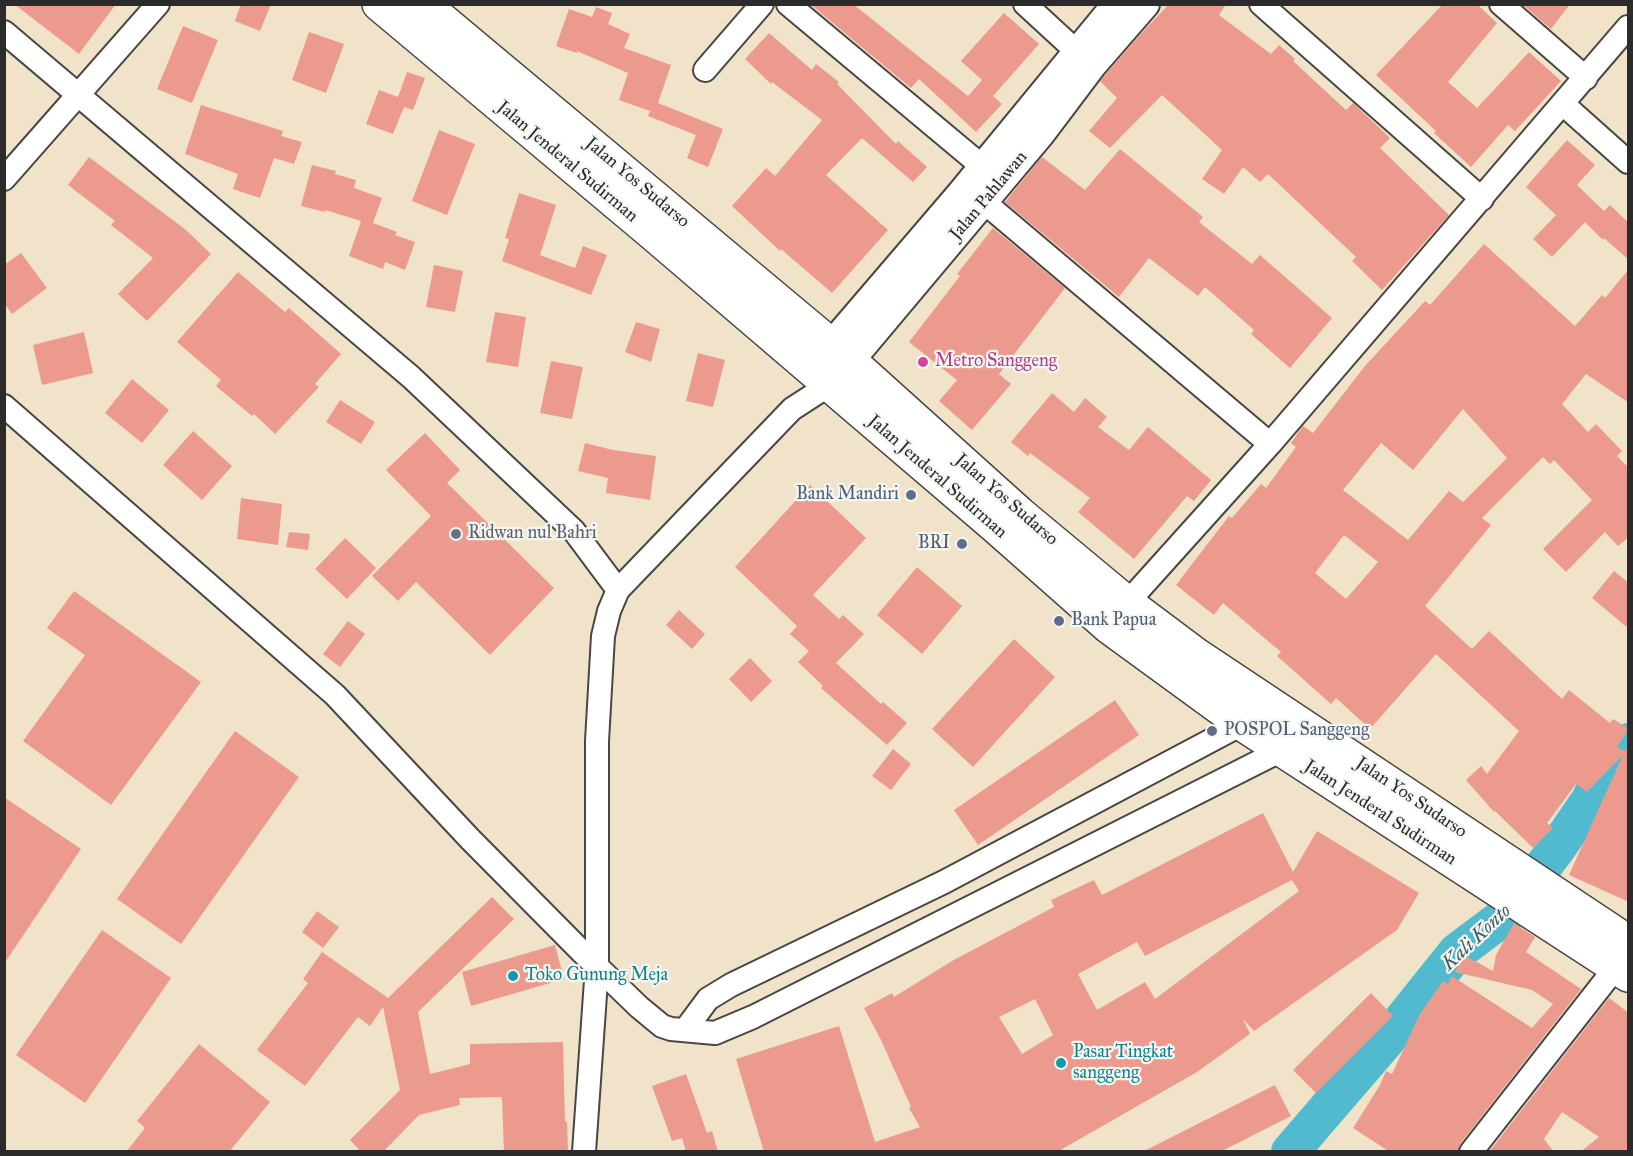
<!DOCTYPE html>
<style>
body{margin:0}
#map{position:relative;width:1633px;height:1156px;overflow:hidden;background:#f0e3c9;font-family:"IM FELL Great Primer",serif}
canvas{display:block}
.frame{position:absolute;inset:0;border:6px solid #2b2b2b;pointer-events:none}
</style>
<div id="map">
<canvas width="1633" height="1156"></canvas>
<div class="frame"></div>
</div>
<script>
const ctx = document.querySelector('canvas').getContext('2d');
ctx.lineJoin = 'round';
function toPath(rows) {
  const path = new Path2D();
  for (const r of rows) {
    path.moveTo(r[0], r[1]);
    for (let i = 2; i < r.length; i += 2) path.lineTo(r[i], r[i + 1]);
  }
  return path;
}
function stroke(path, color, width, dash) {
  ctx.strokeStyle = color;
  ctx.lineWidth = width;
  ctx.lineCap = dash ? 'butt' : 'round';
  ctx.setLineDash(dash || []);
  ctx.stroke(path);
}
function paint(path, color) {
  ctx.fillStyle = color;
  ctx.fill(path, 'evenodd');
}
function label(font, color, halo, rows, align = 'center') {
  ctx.font = font + ' "IM FELL Great Primer",serif';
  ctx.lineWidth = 4.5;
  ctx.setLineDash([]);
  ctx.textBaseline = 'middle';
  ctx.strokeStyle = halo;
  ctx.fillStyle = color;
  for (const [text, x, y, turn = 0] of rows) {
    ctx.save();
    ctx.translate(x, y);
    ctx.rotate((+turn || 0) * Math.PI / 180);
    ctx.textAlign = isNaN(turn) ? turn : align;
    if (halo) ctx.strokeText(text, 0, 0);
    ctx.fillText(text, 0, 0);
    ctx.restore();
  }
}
const river = toPath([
 [1290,1152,1388,1038,1457,952,1505,916,1555,851,1590,800,1599,781,1628,742]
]);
const building = toPath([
 [14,4,116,4,79,54],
 [241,4,271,4,260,31,235,21],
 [810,4,853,4,968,96,982,80,961,61,1004,13,1039,44,993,96,1002,104,976,132,919,79,911,88],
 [1169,4,1226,4,1219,15,1271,54,1279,45,1295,59,1293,61,1346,110,1353,103,1390,138,1380,148,1449,215,1382,290,1352,261,1356,257,1268,174,1260,182,1243,167,1224,194,1202,179,1222,150,1162,95,1110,148,1089,131,1117,98,1100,81,1139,36],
 [1443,4,1477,4,1497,23,1448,82,1477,108,1529,52,1561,81,1515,131,1508,125,1471,167,1434,133,1436,131,1376,75],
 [1522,4,1570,4,1551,29],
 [596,7,612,13,608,24,630,34,624,48,671,65,658,103,723,129,708,167,687,158,696,135,648,116,650,111,619,100,628,73,577,51,577,53,556,46,569,9,592,17],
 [183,26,218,40,192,103,157,89],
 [309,32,344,44,326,93,292,80],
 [769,33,812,70,816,64,839,82,837,84,896,144,898,141,927,167,913,182,862,138,826,175,888,230,832,293,781,249,780,251,732,206,766,168,775,176,822,120,772,82,771,84,745,59],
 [407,72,425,78,413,110,404,107,393,134,366,124,379,90,398,97],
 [201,105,283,131,281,136,302,142,294,164,274,158,260,198,233,189,238,174,185,154],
 [439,130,475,144,447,215,412,201],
 [1567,140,1595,165,1577,185,1604,211,1610,205,1629,223,1629,260,1604,238,1603,240,1585,222,1552,257,1533,239,1556,215,1526,187],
 [1120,149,1203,217,1199,222,1252,264,1260,255,1332,318,1290,368,1251,334,1254,330,1205,287,1198,296,1149,258,1119,297,1005,202,1042,157,1085,190],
 [89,157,186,230,211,254,147,321,118,294,153,258,111,225,115,221,68,185],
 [312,165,336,171,335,174,356,180,354,188,382,198,373,223,397,232,395,235,415,242,405,270,385,262,383,269,349,256,361,221,325,210,325,212,301,206],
 [519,193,556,205,540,255,575,268,583,246,607,255,591,295,502,261,509,239,505,238],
 [993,228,1065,288,999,374,1011,384,972,430,939,401,957,380,909,342,960,276,957,274],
 [1484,244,1575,326,1602,295,1605,298,1629,269,1629,403,1586,374,1562,404,1588,432,1596,424,1622,451,1617,456,1629,468,1629,537,1618,546,1605,532,1566,572,1543,549,1592,500,1554,460,1550,464,1543,457,1482,518,1491,525,1425,606,1472,649,1489,631,1562,699,1569,690,1610,723,1613,719,1629,729,1617,747,1625,751,1629,744,1629,902,1569,875,1623,755,1587,792,1576,784,1547,823,1553,828,1533,848,1495,811,1494,812,1466,780,1481,766,1487,774,1519,731,1436,654,1370,729,1336,698,1331,704,1277,656,1281,652,1223,603,1214,615,1176,585,1229,516,1232,518,1261,484,1266,488,1296,447,1291,443,1303,426,1313,433,1365,366,1425,301,1430,305],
 [1463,409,1507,458,1463,502,1449,491,1408,540,1343,490,1381,443,1413,470],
 [1344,535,1378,562,1346,599,1315,573],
 [21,253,47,288,12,314,4,303,4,265],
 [434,265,463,271,455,312,426,307],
 [238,272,285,312,289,308,341,354,315,384,319,387,275,434,254,414,252,416,216,386,221,380,177,342],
 [495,312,526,317,518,367,486,362],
 [636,322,660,329,651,362,625,352],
 [84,332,93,373,42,385,33,345],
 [698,353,725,360,713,407,686,401],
 [551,361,583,367,572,419,540,413],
 [132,379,169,410,142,443,105,413],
 [1052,393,1074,412,1085,398,1107,417,1098,427,1129,450,1148,427,1211,480,1194,501,1187,496,1134,559,1078,512,1090,498,1030,453,1028,456,1011,442],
 [340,400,375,422,361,444,326,422],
 [193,431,232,466,202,500,163,465],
 [425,433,460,470,447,483,554,588,490,655,416,582,398,601,372,576,431,516,386,470],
 [585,443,613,450,656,456,650,500,606,493,608,478,578,471],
 [810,485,866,538,813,595,839,619,843,615,864,634,836,663,881,704,883,702,907,723,887,745,821,688,823,686,798,662,809,651,790,634,797,626,735,567],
 [241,498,282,504,278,545,237,539],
 [289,532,310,534,308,550,286,547],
 [345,538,376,568,347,599,315,569],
 [917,567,962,606,922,654,877,615],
 [1614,571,1629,583,1629,629,1592,598],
 [74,591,201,682,111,805,23,741,85,655,47,628],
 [679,610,705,634,692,649,666,625],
 [348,621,365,634,340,667,323,654],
 [1014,639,1055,677,973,767,932,729],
 [750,658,772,681,751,702,729,679],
 [1115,700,1139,735,978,845,954,810],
 [235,731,299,777,181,944,117,899],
 [893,749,911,764,891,790,872,776],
 [4,797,81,849,4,964],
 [1263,813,1293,872,1317,831,1419,893,1397,930,1254,1031,1243,1019,1250,1034,1197,1072,1057,1152,764,1152,736,1059,839,1026,875,1142,920,1127,909,1108,911,1107,881,1040,864,1008,892,993,894,997,952,961,1054,907,1051,900,1094,880,1102,895],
 [1292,880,1299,891,1155,999,1145,982,1097,1010,1078,974,1137,942,1145,956],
 [1035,999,1053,1035,1022,1054,999,1017],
 [492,897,514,919,418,1012,430,1074,470,1064,470,1044,563,1042,565,1122,567,1122,568,1152,504,1152,502,1097,459,1098,460,1105,419,1115,383,1152,361,1152,350,1140,400,1090,383,1007,370,1026,358,1017,305,1086,257,1050,308,983,303,979,322,952,388,998],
 [317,911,339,927,323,948,302,932],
 [1514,923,1535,937,1526,952,1581,989,1460,1144,1458,1152,1390,1152,1353,1128,1380,1085,1386,1071,1392,1074,1420,1014,1443,981,1448,984,1452,976,1532,1028,1553,1004,1532,990,1455,972,1464,955,1493,971,1496,955],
 [102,930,171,978,85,1103,16,1055],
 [555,945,564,979,471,1006,462,972],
 [1371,993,1393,1016,1316,1093,1293,1070],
 [1609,998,1629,1013,1629,1152,1580,1152,1599,1137,1562,1112,1544,1139,1554,1152,1489,1152],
 [199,1044,270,1102,229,1152,126,1152,145,1128,137,1121],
 [686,1074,707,1133,712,1131,718,1152,686,1152,682,1138,672,1141,652,1086],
 [1275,1085,1291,1116,1220,1152,1142,1152]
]);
const minor = toPath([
 [788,4,983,167],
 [1025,4,1088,62],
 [1261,4,1482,199],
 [1501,4,1586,78],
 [4,32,411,377,574,531,618,590],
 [705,70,762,4],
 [1563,104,1628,162],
 [4,179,158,4],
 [984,202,1270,444],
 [4,406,335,695,470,839,582,952,639,1007,662,1026,671,1029,715,1033,753,1017,1282,750],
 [1127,603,1270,444,1628,27],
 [685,1030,708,999,731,985,944,882,1242,724],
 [584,1152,597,966,597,741,603,636,609,611,618,590,792,409,829,385],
 [1471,1152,1616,967]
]);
const major = toPath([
 [818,361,961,194,1117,4],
 [836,377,1040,134,1092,65,1145,4]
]);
const highway = toPath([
 [379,4,651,232,996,527,1109,627,1242,724,1628,975],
 [423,4,850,361,1020,514,1127,603,1195,654,1628,942]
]);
const markers = [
 [923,362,6,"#d1479c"],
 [911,495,6,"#5c6f8a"],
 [456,534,6,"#6b7280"],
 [962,544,6,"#5c6f8a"],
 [1059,621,6,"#5c6f8a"],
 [1212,731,6,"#5c6f8a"],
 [513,976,6,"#0f9aa8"],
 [1061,1063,6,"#0f9aa8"]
];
const streetNames = [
 ["Jalan Jenderal Sudirman",567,162,40],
 ["Jalan Yos Sudarso",637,183,40],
 ["Jalan Pahlawan",989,196,-50],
 ["Jalan Jenderal Sudirman",937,477,41],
 ["Jalan Yos Sudarso",1006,500,41],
 ["Jalan Yos Sudarso",1411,798,34],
 ["Jalan Jenderal Sudirman",1380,813,33]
];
const hotelNames = [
 ["Metro Sanggeng",935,362]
];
const serviceNames = [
 ["Bank Mandiri",899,495],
 ["BRI",950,544],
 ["Bank Papua",1071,621,"left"],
 ["POSPOL Sanggeng",1224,731,"left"]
];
const worshipNames = [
 ["Ridwan nul Bahri",468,534]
];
const cultureNames = [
 ["Toko Gunung Meja",525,976],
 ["Pasar Tingkat",1073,1053],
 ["sanggeng",1073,1074]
];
const waterNames = [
 ["Kali Konto",1477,938,-43]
];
stroke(river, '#52bacf', 38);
paint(building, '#ed9a8e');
stroke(minor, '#494743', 26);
stroke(major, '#494743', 32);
stroke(highway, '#494743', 36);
stroke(minor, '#fff', 22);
stroke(major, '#fff', 28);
stroke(highway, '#fff', 33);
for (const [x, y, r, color] of markers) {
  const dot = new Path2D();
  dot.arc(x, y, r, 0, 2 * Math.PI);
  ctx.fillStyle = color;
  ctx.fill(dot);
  stroke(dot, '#f6f6f2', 2);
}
label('18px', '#2b2b2b', '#f6f6f2', streetNames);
label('18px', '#b23c85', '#f6f6f2', hotelNames, 'left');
label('18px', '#4e5e75', '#f6f6f2', serviceNames, 'right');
label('18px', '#5b616d', '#f6f6f2', worshipNames, 'left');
label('18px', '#0d838f', '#f6f6f2', cultureNames, 'left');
label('italic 20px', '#395d64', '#f6f6f2', waterNames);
</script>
